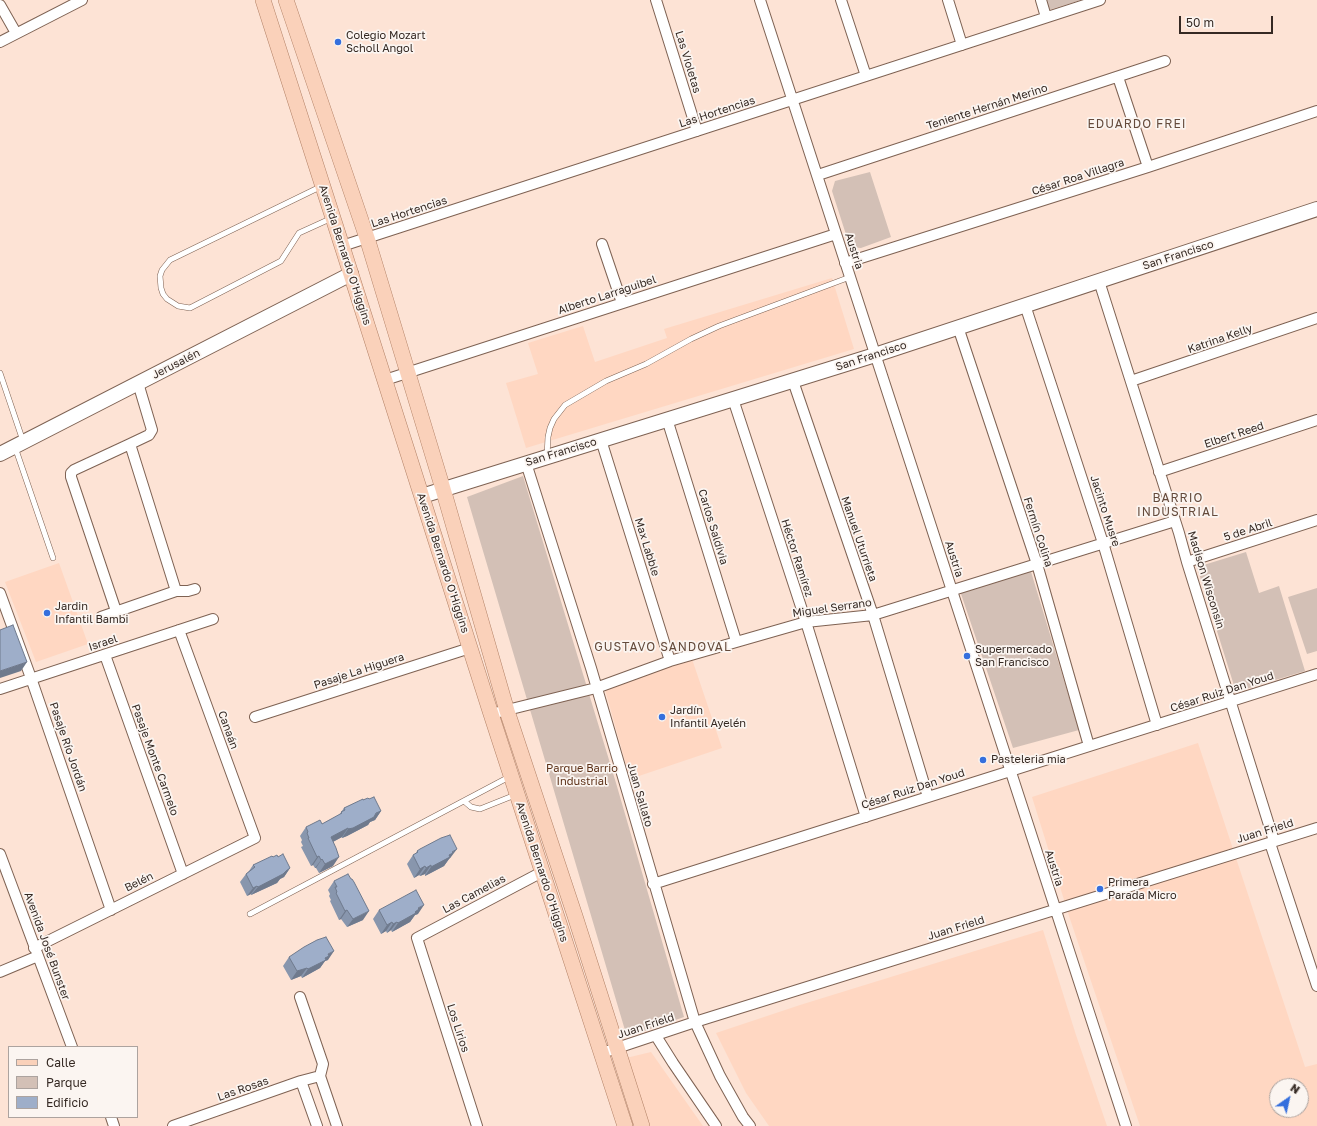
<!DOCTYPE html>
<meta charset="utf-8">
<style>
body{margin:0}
#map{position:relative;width:1317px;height:1126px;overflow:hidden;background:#fde3d5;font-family:"Golos Text",sans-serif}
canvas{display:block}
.legend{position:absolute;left:8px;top:1046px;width:130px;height:72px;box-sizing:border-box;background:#fbf5f1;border:1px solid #aca39f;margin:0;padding:5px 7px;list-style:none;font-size:12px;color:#352923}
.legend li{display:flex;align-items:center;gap:8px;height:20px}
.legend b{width:20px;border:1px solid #aca39f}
.north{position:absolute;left:1269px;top:1078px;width:40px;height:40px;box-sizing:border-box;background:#fbf5f1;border:1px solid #aca39f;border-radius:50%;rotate:34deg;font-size:11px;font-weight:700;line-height:16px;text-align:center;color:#352923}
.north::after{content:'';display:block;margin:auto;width:14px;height:18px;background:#356fdd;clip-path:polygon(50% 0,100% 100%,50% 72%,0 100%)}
.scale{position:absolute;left:1179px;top:16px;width:94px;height:18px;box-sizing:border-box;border:2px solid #352923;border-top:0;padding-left:5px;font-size:12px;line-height:14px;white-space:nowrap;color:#352923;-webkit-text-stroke:3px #fbf5f1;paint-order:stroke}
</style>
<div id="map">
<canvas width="1317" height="1126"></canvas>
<ul class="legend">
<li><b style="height:5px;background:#fad1ba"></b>Calle</li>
<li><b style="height:11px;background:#d3c0b6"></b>Parque</li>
<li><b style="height:11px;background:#9eaec9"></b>Edificio</li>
</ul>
<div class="north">N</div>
<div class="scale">50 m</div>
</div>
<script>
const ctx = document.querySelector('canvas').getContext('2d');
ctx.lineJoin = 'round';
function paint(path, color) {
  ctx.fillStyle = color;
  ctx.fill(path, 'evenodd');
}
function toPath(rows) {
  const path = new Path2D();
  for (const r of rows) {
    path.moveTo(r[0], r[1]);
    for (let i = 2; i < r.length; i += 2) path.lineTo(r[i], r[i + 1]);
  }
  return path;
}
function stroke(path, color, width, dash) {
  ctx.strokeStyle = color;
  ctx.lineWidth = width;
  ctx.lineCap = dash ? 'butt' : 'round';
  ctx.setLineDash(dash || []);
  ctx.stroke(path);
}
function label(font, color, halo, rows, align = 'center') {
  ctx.font = font + ' "Golos Text",sans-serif';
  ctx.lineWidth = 3.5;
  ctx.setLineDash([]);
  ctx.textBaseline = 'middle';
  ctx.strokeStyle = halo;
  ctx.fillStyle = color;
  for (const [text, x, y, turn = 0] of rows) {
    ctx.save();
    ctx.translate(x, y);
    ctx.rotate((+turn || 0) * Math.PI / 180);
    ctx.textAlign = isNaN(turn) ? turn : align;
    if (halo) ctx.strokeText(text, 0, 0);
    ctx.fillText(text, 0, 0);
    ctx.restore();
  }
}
const built = toPath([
 [832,278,854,349,526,448,506,383,538,374,528,343,583,326,595,362,667,338,664,329],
 [59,563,88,644,36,662,5,582],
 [692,659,722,748,630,779,604,686],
 [1198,743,1305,1067,1317,1064,1317,1126,1140,1126,1070,919,1032,797],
 [1277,1086,1301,1086,1301,1110,1277,1110],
 [1043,930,1076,1035,1107,1126,769,1126,746,1093,716,1033,800,1005],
 [651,1052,703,1126,649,1126,626,1058]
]);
const green = toPath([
 [1046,0,1081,0,1049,10],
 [870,172,891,237,861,248,850,247,832,191,835,181],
 [523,476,616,783,684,1017,627,1037,467,497],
 [1246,552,1259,593,1279,586,1305,671,1236,692,1197,567],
 [1029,565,1079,730,1013,748,959,588],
 [1317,588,1317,651,1307,654,1288,597]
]);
const lane = toPath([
 [322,186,170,260,162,270,160,276,161,288,163,294,167,299,178,306,190,308,281,261,299,233,332,218],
 [0,373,23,441],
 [15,447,53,558],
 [547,456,548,437,550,428,554,419,565,405,606,381,646,364,691,339,719,326,850,277],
 [464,801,471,807,480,809,515,795],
 [250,914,509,777]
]);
const street = toPath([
 [656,0,697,131],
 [760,0,1126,1126],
 [841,0,866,76],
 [948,0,962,45],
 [1041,0,1046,17],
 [0,5,16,33],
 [0,42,82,0],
 [1118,77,1148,167],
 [818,175,1165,61],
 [602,244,622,303],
 [342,246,1100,0],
 [845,263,1148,167,1317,111],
 [1099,281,1179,533,1187,562,1274,841],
 [1025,305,1103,543,1157,725],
 [958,327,1037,564,1089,746],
 [385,380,836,234],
 [793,381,873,615,928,797],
 [1131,381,1317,318],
 [733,399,806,622,866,817],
 [667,419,736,641],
 [601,440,670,661],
 [130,444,149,435,152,430,138,383],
 [526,463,591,668,695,1022,720,1076,743,1117,750,1126],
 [1159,472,1317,420],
 [1187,562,1317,520],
 [0,593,31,678,111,910],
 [116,611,71,477,71,473,74,470,130,444,176,591],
 [101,617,176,591,188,591,195,589],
 [105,655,183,874],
 [0,689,213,619],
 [491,714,596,688,670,661,806,622,873,615,1175,521],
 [255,717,470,648],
 [1270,843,1317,986],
 [0,854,72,1047],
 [653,884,1317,674],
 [34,948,255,838,179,630],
 [0,972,38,956],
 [300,997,323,1064,320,1076,337,1126],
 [656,1036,673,1063,716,1126],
 [602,1053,695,1022,1317,828],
 [301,1081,317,1126],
 [111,1117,114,1126],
 [173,1126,301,1081,320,1076],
 [477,1126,417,938,542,872]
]);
const secondary = toPath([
 [0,454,351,274],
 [422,496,875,355,1317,209]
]);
const primary = toPath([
 [263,0,342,246,491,714,625,1126],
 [286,0,367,238,443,489,507,711,575,916,642,1126]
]);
const wall = toPath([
 [369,799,381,811,375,820,370,822,368,825,347,836,342,838,342,837,333,842,333,866,319,873,316,868,315,868,313,865,311,866,301,847,303,846,301,842,302,840,300,836,306,827,322,824,339,815,344,808,363,800],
 [417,851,451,857,449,859,444,866,425,876,425,874,420,876,419,875,414,878,407,864,413,855,416,853],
 [278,857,290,868,284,877,280,879,277,883,251,895,251,894,247,896,240,882,246,874,249,871,253,865],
 [334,881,363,920,347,927,341,919,339,920,330,901,331,900,329,896,330,894,328,890],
 [379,910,418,914,415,915,410,922,392,932,391,930,387,933,386,931,381,934,373,919],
 [289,957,328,960,325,961,320,968,302,978,301,976,291,980,283,966]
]);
const shadedWall = toPath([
 [27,662,21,671,0,678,0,671],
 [381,811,375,820,370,822,368,825,347,836,342,838,348,829],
 [348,828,342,837,325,846,331,837],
 [457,849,451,857,449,859,444,866,425,876,431,867,452,852],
 [319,856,313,865,311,866,317,857],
 [339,857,333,866,319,873,325,864],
 [322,859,316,868,315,868,321,860],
 [431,865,425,874,420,876,426,868],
 [425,866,419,875,414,878,420,869],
 [290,868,284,877,280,879,277,883,251,895,258,887],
 [257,886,251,894,247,896,253,888],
 [424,905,418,914,415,915,410,922,392,932,398,923,418,908],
 [347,910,341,919,339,920,345,911],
 [369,911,363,920,347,927,353,919],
 [392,922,386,931,381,934,387,925],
 [397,922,391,930,387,933,393,924],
 [334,951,328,960,325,961,320,968,302,978,308,969,328,954],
 [307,968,301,976,291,980,297,971]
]);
const building = toPath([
 [13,625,27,662,0,671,0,630,13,625],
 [374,797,381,811,376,813,374,817,353,828,348,829,348,828,331,837,336,848,339,857,325,864,322,859,321,860,319,856,317,857,308,838,309,838,307,833,308,832,306,827,320,820,322,824,342,813,341,812,345,810,344,808,363,799,363,800,368,798,369,799,374,797],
 [450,835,457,849,452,852,453,853,449,855,450,857,431,867,431,865,426,868,425,866,420,869,413,855,418,852,417,851,420,849,441,838,450,835],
 [283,854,290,868,286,871,283,874,258,887,257,886,253,888,246,874,255,867,253,865,272,856,273,857,277,855,278,857,283,854],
 [348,874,351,879,352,879,354,882,369,911,353,919,347,910,345,911,336,893,337,892,335,887,337,887,334,881,348,874],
 [416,890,424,905,418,908,419,909,415,912,416,913,398,923,397,922,393,924,392,922,387,925,379,910,416,890],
 [326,937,334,951,328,954,329,956,325,958,326,960,308,969,307,968,297,971,289,957,304,947,317,940,326,937]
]);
const markers = [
 [338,42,4,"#356fdd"],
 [47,613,4,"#356fdd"],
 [967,656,4,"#356fdd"],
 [662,717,4,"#356fdd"],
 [983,760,4,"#356fdd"],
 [1100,889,4,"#356fdd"]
];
const poiNames = [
 ["Colegio Mozart",346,36],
 ["Scholl Angol",346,49],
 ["Jardin",55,607],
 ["Infantil Bambi",55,620],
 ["Supermercado",975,650],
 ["San Francisco",975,663],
 ["Jardín",670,711],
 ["Infantil Ayelén",670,724],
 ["Pasteleria mia",991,760],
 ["Primera",1108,883],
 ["Parada Micro",1108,896]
];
const streetNames = [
 ["Las Violetas",688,62,73],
 ["Teniente Hernán Merino",987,107,-18],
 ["Las Hortencias",717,112,-18],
 ["César Roa Villagra",1078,177,-18],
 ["Las Hortencias",409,212,-18],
 ["Austria",854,251,72],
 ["Avenida Bernardo O'Higgins",345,255,72],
 ["San Francisco",1178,255,-18],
 ["Alberto Larraguibel",607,295,-18],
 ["Katrina Kelly",1220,339,-19],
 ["San Francisco",871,356,-18],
 ["Jerusalén",176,364,-27],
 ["Elbert Reed",1234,435,-18],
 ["San Francisco",561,452,-17],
 ["Jacinto Musre",1105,511,72],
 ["Carlos Saldivia",713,527,73],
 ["5 de Abril",1248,530,-18],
 ["Fermín Colina",1038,532,72],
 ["Manuel Uturrieta",859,539,71],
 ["Max Labble",647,547,73],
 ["Héctor Ramírez",797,558,72],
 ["Austria",954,559,72],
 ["Avenida Bernardo O'Higgins",443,563,72],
 ["Madison Wisconsin",1206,580,73],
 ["Miguel Serrano",832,608,-8],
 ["Israel",103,643,-18],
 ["Pasaje La Higuera",359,671,-18],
 ["César Ruiz Dan Youd",1222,692,-18],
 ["Canaán",228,730,70],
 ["Pasaje Río Jordán",68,747,71],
 ["Pasaje Monte Carmelo",155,760,70],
 ["César Ruiz Dan Youd",913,789,-18],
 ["Juan Sallato",640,795,74],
 ["Juan Frield",1265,831,-17],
 ["Austria",1054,868,72],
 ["Avenida Bernardo O'Higgins",542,872,72],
 ["Belén",139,882,-26],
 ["Las Camelias",474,894,-28],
 ["Juan Frield",956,928,-17],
 ["Avenida José Bunster",47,946,70],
 ["Juan Frield",646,1026,-18],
 ["Los Lirios",458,1028,72],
 ["Las Rosas",243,1089,-19]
];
const parkNames = [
 ["Parque Barrio",582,769],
 ["Industrial",582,782]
];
const neighbourhoodNames = [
 ["EDUARDO FREI",1137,124],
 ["BARRIO",1178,498],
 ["INDUSTRIAL",1178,512],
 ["GUSTAVO SANDOVAL",663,647]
];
paint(built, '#ffd7c2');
paint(green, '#d3c0b6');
stroke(lane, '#7e6253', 6);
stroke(street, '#7e6253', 12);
stroke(secondary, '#7e6253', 16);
stroke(primary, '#b38267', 16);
stroke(lane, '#fff', 5);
stroke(street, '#fff', 10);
stroke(secondary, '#fff', 14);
stroke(primary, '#fad1ba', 15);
paint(wall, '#8896ad');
paint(shadedWall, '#6f7a8d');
paint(building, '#9eaec9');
stroke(building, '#6f7a8d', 1);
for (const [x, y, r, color] of markers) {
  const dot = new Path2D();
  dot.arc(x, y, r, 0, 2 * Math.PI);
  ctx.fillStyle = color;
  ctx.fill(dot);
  stroke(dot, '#fbf5f1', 1.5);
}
label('11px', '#352923', '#fbf5f1', poiNames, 'left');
label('11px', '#352923', '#fbf5f1', streetNames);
label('11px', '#5e331a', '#fbf5f1', parkNames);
ctx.letterSpacing = '1px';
label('12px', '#654b3c', '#fbf5f1', neighbourhoodNames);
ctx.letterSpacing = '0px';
</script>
